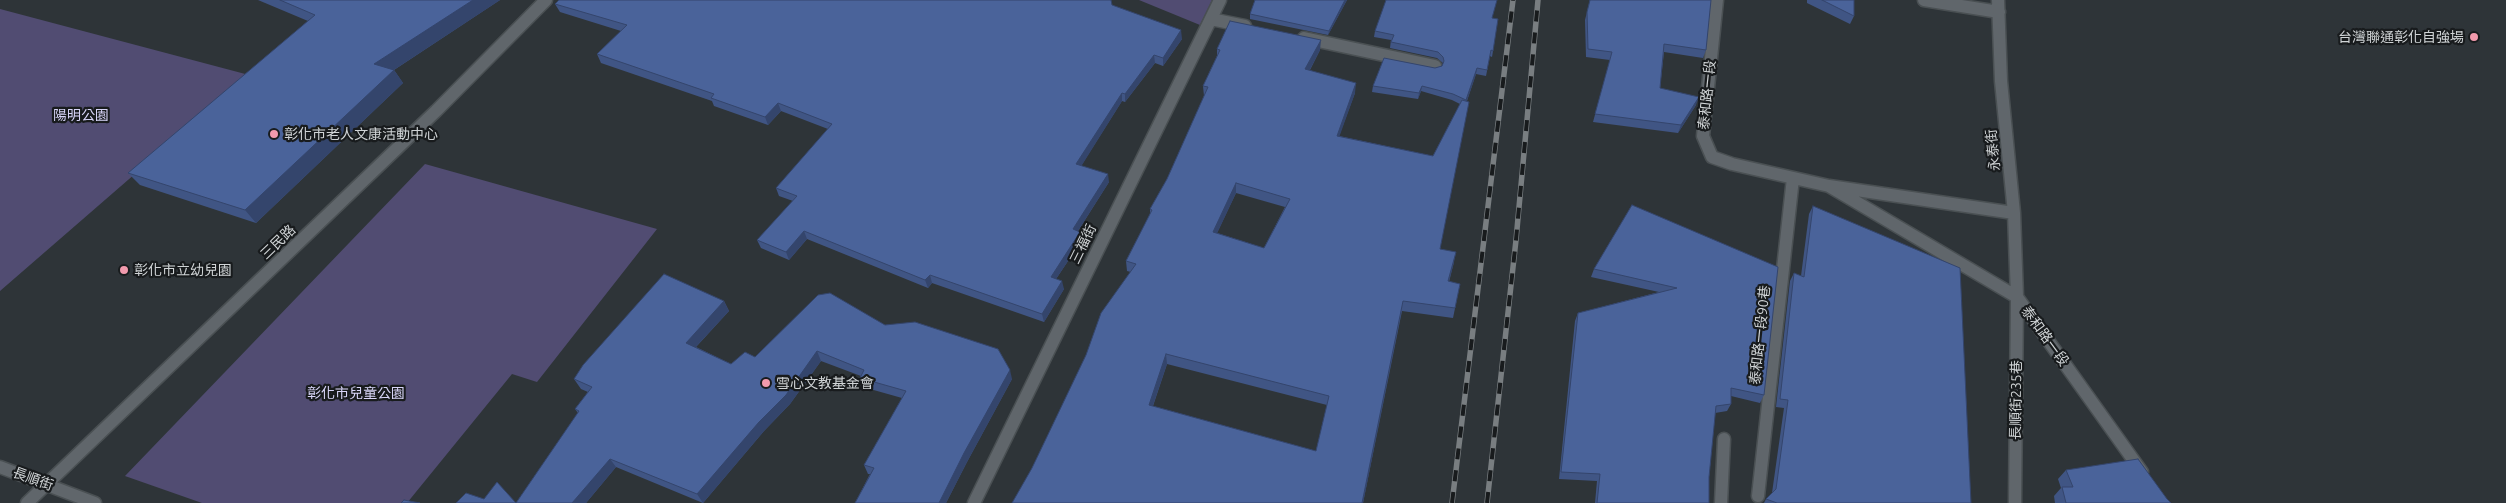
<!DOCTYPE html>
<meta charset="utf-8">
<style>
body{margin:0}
canvas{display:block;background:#2e3438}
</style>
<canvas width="2506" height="503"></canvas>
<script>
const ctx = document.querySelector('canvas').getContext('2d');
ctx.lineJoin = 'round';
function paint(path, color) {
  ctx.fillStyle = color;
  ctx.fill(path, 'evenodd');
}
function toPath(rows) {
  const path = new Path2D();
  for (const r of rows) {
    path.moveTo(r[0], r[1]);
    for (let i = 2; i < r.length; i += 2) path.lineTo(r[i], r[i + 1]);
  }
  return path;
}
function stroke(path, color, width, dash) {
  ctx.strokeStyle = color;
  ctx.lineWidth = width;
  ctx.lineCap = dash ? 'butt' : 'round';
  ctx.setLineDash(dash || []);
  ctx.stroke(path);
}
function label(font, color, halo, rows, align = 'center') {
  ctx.font = font + ' Ubuntu,"Noto Sans TC",sans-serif';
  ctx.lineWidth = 4.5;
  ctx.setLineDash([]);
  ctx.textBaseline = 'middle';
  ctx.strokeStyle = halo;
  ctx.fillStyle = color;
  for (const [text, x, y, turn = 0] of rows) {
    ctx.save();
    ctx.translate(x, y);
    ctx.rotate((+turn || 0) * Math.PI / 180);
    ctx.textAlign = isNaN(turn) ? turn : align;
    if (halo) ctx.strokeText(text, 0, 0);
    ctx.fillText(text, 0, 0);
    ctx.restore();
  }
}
const green = toPath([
 [1139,0,1212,0,1200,25],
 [0,9,249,75,0,291],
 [425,164,657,229,537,382,512,374,407,503,202,503,125,476]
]);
const street = toPath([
 [1717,0,1703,136,1712,157,1732,164,1829,186,2014,213],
 [1924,0,1999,12],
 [1998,0,2001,81,2014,213,2017,297,2015,503],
 [1211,19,1245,26],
 [1304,38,1435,66],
 [1829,186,2017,297,2142,472],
 [0,467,95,503],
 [1758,496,1793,178],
 [974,503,1220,0],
 [1721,503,1724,439]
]);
const secondary = toPath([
 [27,503,436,111,546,0]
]);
const rail = toPath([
 [1452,503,1513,0],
 [1487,503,1516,240,1538,0]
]);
const wall = toPath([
 [258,0,500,0,394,70,403,83,256,223,140,185,128,173,308,21],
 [1255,0,1347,0,1328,35,1250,19,1250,14],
 [1590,0,1706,50,1703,58,1664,52,1660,88,1696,105,1678,133,1593,122,1610,60,1586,57,1585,20],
 [1807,0,1854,0,1854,16,1850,24,1807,3],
 [555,4,1112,5,1182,39,1163,66,1155,63,1125,102,1122,101,1081,166,1109,182,1078,231,1080,232,1082,240,1056,279,1064,289,1044,322,932,283,928,288,807,239,789,260,761,248,757,240,793,201,779,196,776,188,828,129,781,111,768,125,714,106,712,101,601,63,597,54,621,31,560,12],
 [1492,18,1493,51,1492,57,1490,56,1486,76,1476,74,1467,101,1440,249,1454,262,1449,282,1460,284,1453,318,1402,311,1363,503,1032,468,1131,272,1127,271,1126,261,1150,214,1150,209,1167,179,1204,96,1203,86,1217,56,1217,49,1320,50,1310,70,1355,93,1339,136,1433,156,1460,104,1452,100,1421,91,1418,99,1372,92,1373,86,1442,66,1443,63,1437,58,1390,48,1391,40,1374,37,1375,31],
 [1236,193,1285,207,1264,248,1217,233],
 [1167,364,1327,405,1316,451,1153,406],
 [1632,205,1764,395,1760,403,1731,396,1731,404,1727,411,1715,413,1709,477,1709,503,1595,503,1597,481,1559,479,1575,321,1578,313,1659,292,1591,277,1594,269],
 [1813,206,1971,503,1764,503,1766,499,1772,493,1784,408,1776,407,1790,281,1794,273,1801,276,1809,214],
 [724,301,729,311,696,347,731,364,755,357,885,325,1012,379,967,462,946,503,855,503,870,474,868,474,864,465,902,398,863,387,860,378,861,376,821,361,790,404,764,431,703,503,616,467,586,503,456,503,484,499,516,503,578,413,575,409,588,392,581,389,574,379],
 [2066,470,2167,499,2171,503,2055,503,2054,496,2061,488,2058,479]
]);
const shadedWall = toPath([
 [473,0,500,0,383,77,374,64],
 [1345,0,1347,0,1328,35,1329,31],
 [1181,30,1182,39,1163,66,1163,58],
 [1321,40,1320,50,1305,79,1305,69],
 [1154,55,1155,63,1125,102,1125,94],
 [1477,68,1476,74,1465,106,1466,100],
 [394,70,403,83,256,223,245,210],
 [1356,83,1355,93,1336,146,1337,136],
 [1422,86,1421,91,1418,99,1419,93],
 [1122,93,1122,101,1077,173,1076,164],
 [1699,97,1696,105,1678,133,1681,125],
 [778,103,781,111,768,125,765,117],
 [1108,174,1109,182,1074,237,1073,229],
 [1236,183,1236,193,1213,242,1213,232],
 [804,231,807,239,789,260,786,252],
 [1080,232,1082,240,1052,285,1051,277],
 [1456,252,1454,262,1446,291,1448,281],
 [930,275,932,283,928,288,925,280],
 [1062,281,1064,289,1044,322,1042,314],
 [724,301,729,311,691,352,686,343],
 [1403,301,1363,503,1362,503],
 [817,351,821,361,790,404,764,431,703,503,697,494],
 [1166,354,1167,364,1150,414,1149,405],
 [1010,370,1012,379,967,462,946,503,939,503,964,453],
 [610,459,616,467,586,503,572,503]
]);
const building = toPath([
 [280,0,473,0,374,64,394,70,245,210,128,173,315,15,280,0],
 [559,0,1111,0,1112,5,1181,30,1163,58,1154,55,1125,94,1122,93,1076,164,1108,174,1073,229,1080,232,1051,277,1062,281,1042,314,930,275,925,280,804,231,786,252,757,240,797,196,776,188,832,124,778,103,765,117,711,98,714,94,597,54,627,25,555,4,559,0],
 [1255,0,1345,0,1329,31,1250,14,1255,0],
 [1386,0,1497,0,1492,18,1498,19,1493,51,1491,50,1487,70,1477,68,1466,100,1453,94,1422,86,1419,93,1373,86,1384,58,1435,68,1442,66,1444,61,1443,57,1438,52,1391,42,1394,35,1375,31,1386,0],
 [1590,0,1711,0,1706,50,1664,44,1660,88,1699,97,1681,125,1595,114,1612,52,1588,49,1587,12,1590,0],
 [1822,0,1854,0,1854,16,1822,0],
 [1230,21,1321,40,1305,69,1356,83,1337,136,1433,156,1462,100,1469,102,1440,249,1456,252,1448,281,1460,284,1455,308,1403,301,1362,503,1012,503,1032,468,1086,355,1101,313,1136,264,1126,261,1152,210,1150,209,1167,179,1208,87,1203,86,1220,50,1217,49,1230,21],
 [1236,183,1290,199,1264,248,1213,232,1236,183],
 [1166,354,1329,396,1316,451,1149,405,1166,354],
 [1632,205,1778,267,1764,395,1731,388,1731,404,1716,406,1709,477,1709,503,1597,503,1600,474,1561,472,1578,313,1677,288,1594,269,1632,205],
 [1813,206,1960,268,1971,503,1777,503,1766,499,1776,489,1788,400,1780,399,1794,273,1804,277,1813,206],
 [664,274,724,301,686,343,731,364,745,352,755,357,818,295,830,293,885,325,915,322,998,349,1010,370,964,453,939,503,855,503,874,468,864,465,906,391,860,378,864,370,817,351,786,395,759,422,697,494,610,459,572,503,456,503,466,493,484,499,497,482,516,503,579,411,575,409,592,387,574,379,583,365,664,274],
 [2138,459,2167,499,2171,503,2066,503,2062,487,2073,487,2066,470,2138,459],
 [404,500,420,503,401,503,404,500]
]);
const markers = [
 [2474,37,5,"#f29aad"],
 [274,134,5,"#f29aad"],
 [124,270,5,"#f29aad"],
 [766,383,5,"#f29aad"]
];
const poiNames = [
 ["台灣聯通彰化自強場",2464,37,"right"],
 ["彰化市老人文康活動中心",284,134],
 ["彰化市立幼兒園",134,270],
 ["雪心文教基金會",776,383]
];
const streetNames = [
 ["泰和路一段",1707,95,-84],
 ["永泰街",1993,150,-96],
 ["三民路",278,242,-44],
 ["三福街",1083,244,-64],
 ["泰和路一段90巷",1760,335,-84],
 ["泰和路一段",2045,336,54],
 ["長順街235巷",2016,400,-89],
 ["長順街",33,479,20]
];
const parkNames = [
 ["陽明公園",81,115],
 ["彰化市兒童公園",356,393]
];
paint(green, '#514c72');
stroke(street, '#4a5053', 15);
stroke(secondary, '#4a5053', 15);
stroke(street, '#60666b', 12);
stroke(secondary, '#60666b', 12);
stroke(rail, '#797e81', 5.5);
stroke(rail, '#181b1d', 4, [11]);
paint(wall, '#405584');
paint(shadedWall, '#34456c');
paint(building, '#4a639a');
stroke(building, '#34456c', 1);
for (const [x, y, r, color] of markers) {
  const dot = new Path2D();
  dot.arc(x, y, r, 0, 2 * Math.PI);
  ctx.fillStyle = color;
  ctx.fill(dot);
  stroke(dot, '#181b1d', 2);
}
label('14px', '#d0d4d6', '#181b1d', poiNames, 'left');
label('14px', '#d0d4d6', '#181b1d', streetNames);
label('14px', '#d8d5f8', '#181b1d', parkNames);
</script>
